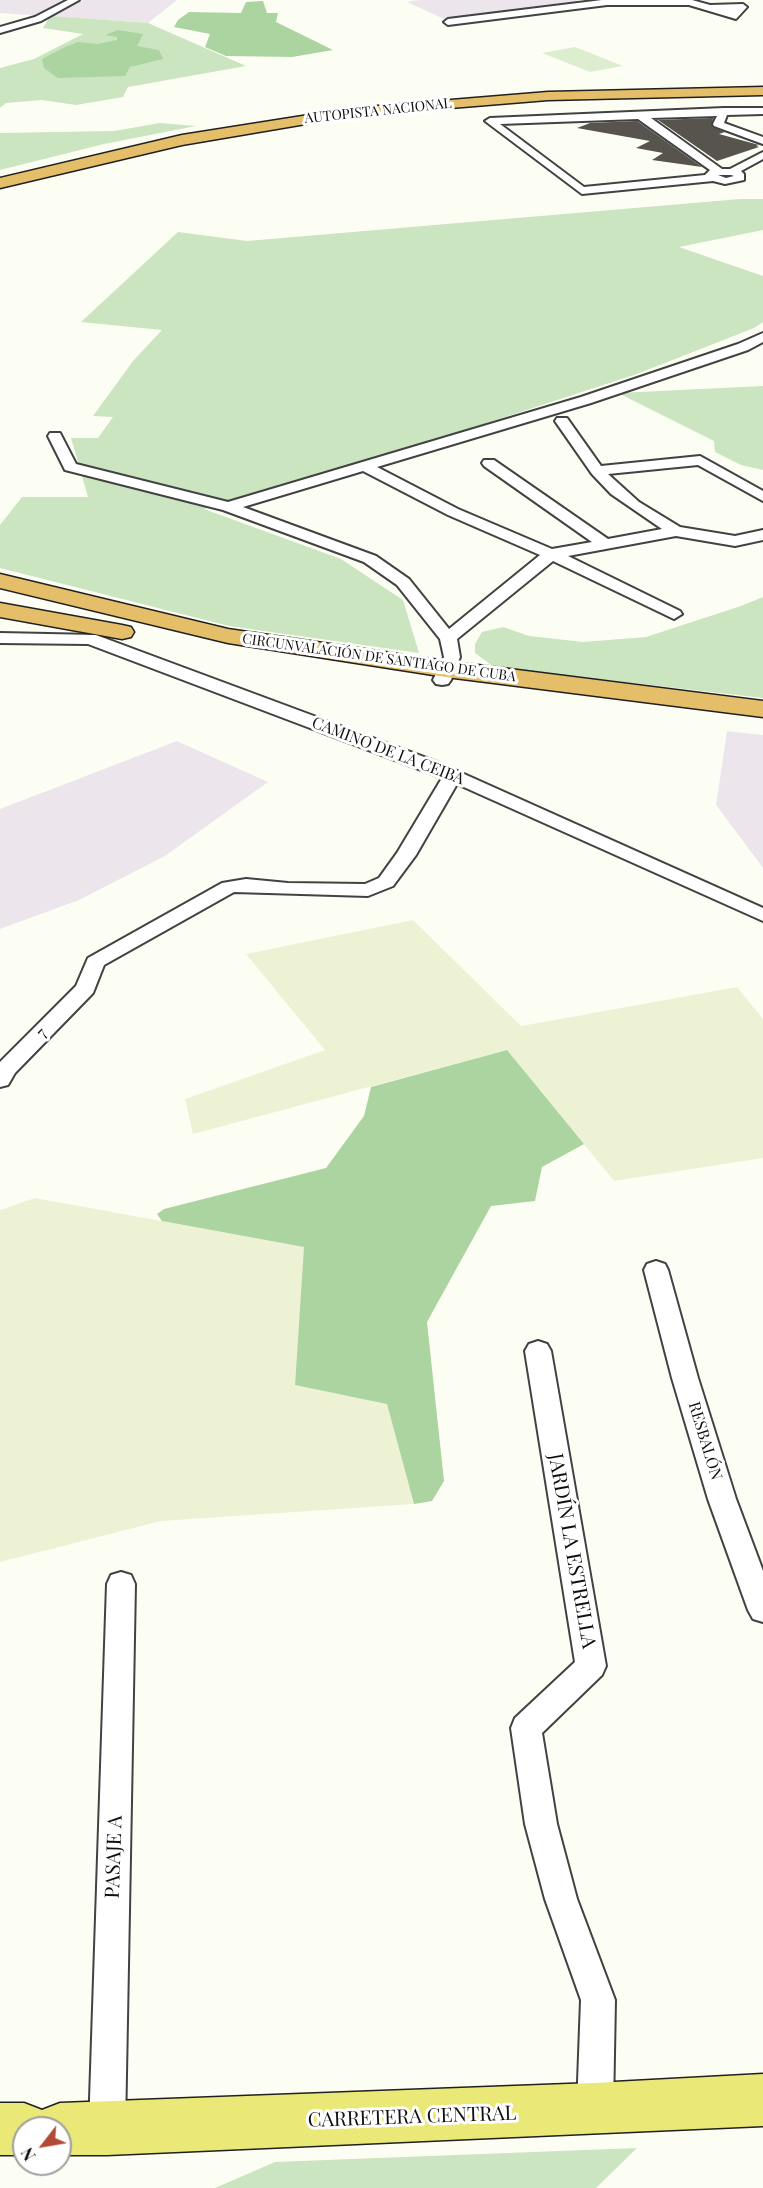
<!DOCTYPE html>
<meta charset="utf-8">
<style>
body{margin:0}
#map{position:relative;width:763px;height:2188px;overflow:hidden;background:#fdfef3;font-family:"Playfair Display",serif}
canvas{display:block}
.north{position:absolute;left:12px;top:2116px;width:60px;height:60px;box-sizing:border-box;background:#fff;border:2px solid #9f9f9f;border-radius:50%;rotate:239deg;font-size:16px;font-weight:700;line-height:24px;text-align:center;color:#0f0f0f}
.north::after{content:'';display:block;margin:auto;width:21px;height:27px;background:#b14b35;clip-path:polygon(50% 0,100% 100%,50% 72%,0 100%)}
</style>
<div id="map">
<canvas width="763" height="2188"></canvas>
<div class="north">N</div>
</div>
<script>
const ctx = document.querySelector('canvas').getContext('2d');
ctx.lineJoin = 'round';
function paint(path, color) {
  ctx.fillStyle = color;
  ctx.fill(path, 'evenodd');
}
function toPath(rows) {
  const path = new Path2D();
  for (const r of rows) {
    path.moveTo(r[0], r[1]);
    for (let i = 2; i < r.length; i += 2) path.lineTo(r[i], r[i + 1]);
  }
  return path;
}
function stroke(path, color, width, dash) {
  ctx.strokeStyle = color;
  ctx.lineWidth = width;
  ctx.lineCap = dash ? 'butt' : 'round';
  ctx.setLineDash(dash || []);
  ctx.stroke(path);
}
function label(font, color, halo, rows, align = 'center') {
  ctx.font = font + ' "Playfair Display",serif';
  ctx.lineWidth = 6;
  ctx.setLineDash([]);
  ctx.textBaseline = 'middle';
  ctx.strokeStyle = halo;
  ctx.fillStyle = color;
  for (const [text, x, y, turn = 0] of rows) {
    ctx.save();
    ctx.translate(x, y);
    ctx.rotate((+turn || 0) * Math.PI / 180);
    ctx.textAlign = isNaN(turn) ? turn : align;
    if (halo) ctx.strokeText(text, 0, 0);
    ctx.fillText(text, 0, 0);
    ctx.restore();
  }
}
const industrial = toPath([
 [0,0,177,0,148,23,0,13],
 [418,0,576,0,580,1,446,20,407,2],
 [727,731,763,735,763,868,716,805],
 [177,741,268,782,165,856,79,900,0,929,0,809]
]);
const farmland = toPath([
 [413,920,521,1026,737,987,763,1019,763,1158,614,1181,507,1050,193,1134,185,1099,325,1050,246,954],
 [35,1198,305,1247,295,1385,387,1403,414,1504,161,1521,0,1562,0,1210]
]);
const green = toPath([
 [50,16,148,23,246,66,128,87,123,97,76,105,42,100,6,103,0,108,0,68,34,59,83,34,43,28],
 [160,123,196,126,104,144,0,170,0,133,114,131],
 [740,199,763,199,763,230,679,247,763,276,763,322,754,328,637,374,459,432,204,509,341,559,403,600,419,653,229,626,0,568,0,525,22,497,88,497,71,438,98,438,113,417,93,416,133,361,162,330,81,322,178,232,247,241],
 [763,386,763,470,741,465,715,452,714,441,618,393],
 [763,597,763,698,494,667,475,653,475,644,482,632,503,627,529,636,583,642,646,637,741,606],
 [637,2148,596,2188,215,2188,275,2162]
]);
const forest = toPath([
 [263,1,267,13,278,13,276,22,333,50,292,57,226,56,205,47,210,34,174,27,178,20,189,12,241,13,246,2],
 [118,30,143,34,137,46,159,50,163,59,130,67,125,76,58,78,44,68,42,59,65,47,78,42,98,44,117,40,117,37,105,35],
 [507,1050,584,1144,542,1167,535,1201,491,1206,427,1322,444,1481,432,1501,414,1504,387,1404,295,1385,304,1247,162,1221,157,1214,164,1209,326,1168,364,1116,371,1087]
]);
const pitch = toPath([
 [575,47,623,66,590,72,542,53]
]);
const building = toPath([
 [713,118,712,127,725,132,719,134,759,145,756,146,759,147,717,161,658,120],
 [637,121,702,167,652,160,663,153,636,148,650,141,577,128,590,123]
]);
const street = toPath([
 [68,0,79,0,41,21,0,33,0,27,35,17,68,0],
 [602,0,692,0,710,5,743,4,747,7,736,19,689,5,607,5,448,25,444,22,448,19,602,0],
 [724,108,763,108,763,114,727,115,724,123,763,137,763,144,714,126,713,124,717,116,651,118,722,169,730,169,763,152,763,159,741,171,744,174,744,180,725,184,713,181,582,194,485,121,490,118,724,108],
 [638,119,710,170,705,175,584,187,500,124,638,119],
 [718,175,731,175,734,176,726,178,718,175],
 [763,333,763,342,748,350,591,403,377,467,458,509,552,549,592,542,484,466,482,463,484,460,494,460,608,539,662,529,611,494,592,474,555,421,557,418,567,418,601,466,700,456,763,491,763,501,698,465,608,474,639,502,680,527,735,536,763,530,763,540,735,546,676,536,568,556,680,611,682,614,674,619,553,561,457,639,460,657,451,680,448,684,442,685,436,684,433,680,444,657,440,639,397,585,364,562,223,510,65,470,48,436,50,433,60,433,76,464,228,502,581,397,738,344,763,333],
 [363,471,448,515,540,555,449,629,409,579,376,556,243,507,363,471],
 [0,633,96,635,435,761,763,908,763,921,457,784,416,855,393,886,368,896,234,892,104,965,93,993,15,1073,8,1085,0,1087,0,1062,76,986,88,958,222,883,246,879,288,883,365,884,379,878,397,853,442,778,88,644,0,643,0,633],
 [656,1261,665,1264,668,1270,698,1378,736,1499,763,1571,763,1622,753,1619,748,1610,708,1499,672,1378,644,1270,647,1264,656,1261],
 [538,1341,547,1344,551,1351,606,1666,602,1675,542,1733,557,1824,577,1899,615,2000,613,2109,608,2122,595,2127,582,2122,577,2109,581,2000,545,1899,525,1824,511,1728,515,1718,575,1662,525,1351,529,1344,538,1341],
 [121,1572,131,1575,135,1584,125,2129,120,2142,107,2147,94,2142,89,2129,107,1584,111,1575,121,1572]
]);
const primary = toPath([
 [763,2074,763,2126,107,2155,60,2155,60,2128,24,2128,24,2155,0,2155,0,2103,24,2103,42,2110,60,2103,595,2083,763,2074]
]);
const highway = toPath([
 [763,87,763,95,548,100,353,116,182,145,0,188,0,178,182,135,353,108,548,92,763,87],
 [0,574,228,629,446,661,763,701,763,717,446,677,228,643,0,588,0,574],
 [0,603,122,625,131,627,134,632,131,637,122,639,0,617,0,603]
]);
const farStreetnames = [
 ["AUTOPISTA NACIONAL",378,111,-6],
 ["CIRCUNVALACIÓN DE SANTIAGO DE CUBA",379,658,8]
];
const streetNames = [
 ["CAMINO DE LA CEIBA",388,751,21],
 ["7",42,1033,-46],
 ["RESBALÓN",705,1441,73]
];
const nearStreetnames = [
 ["JARDÍN LA ESTRELLA",572,1551,80],
 ["PASAJE A",114,1857,-88],
 ["CARRETERA CENTRAL",412,2117,-2]
];
paint(industrial, '#ede5ec');
paint(farmland, '#eef2d5');
paint(green, '#cae5bf');
paint(forest, '#acd4a0');
paint(pitch, '#ddedd0');
paint(building, '#57534d');
stroke(street, '#424242', 4);
stroke(primary, '#202020', 3);
stroke(highway, '#202020', 3);
paint(street, '#fff');
paint(primary, '#eae877');
paint(highway, '#e5be6a');
label('14px', '#0f0f0f', '#fff', farStreetnames);
label('16px', '#0f0f0f', '#fff', streetNames);
label('20px', '#0f0f0f', '#fff', nearStreetnames);
</script>
